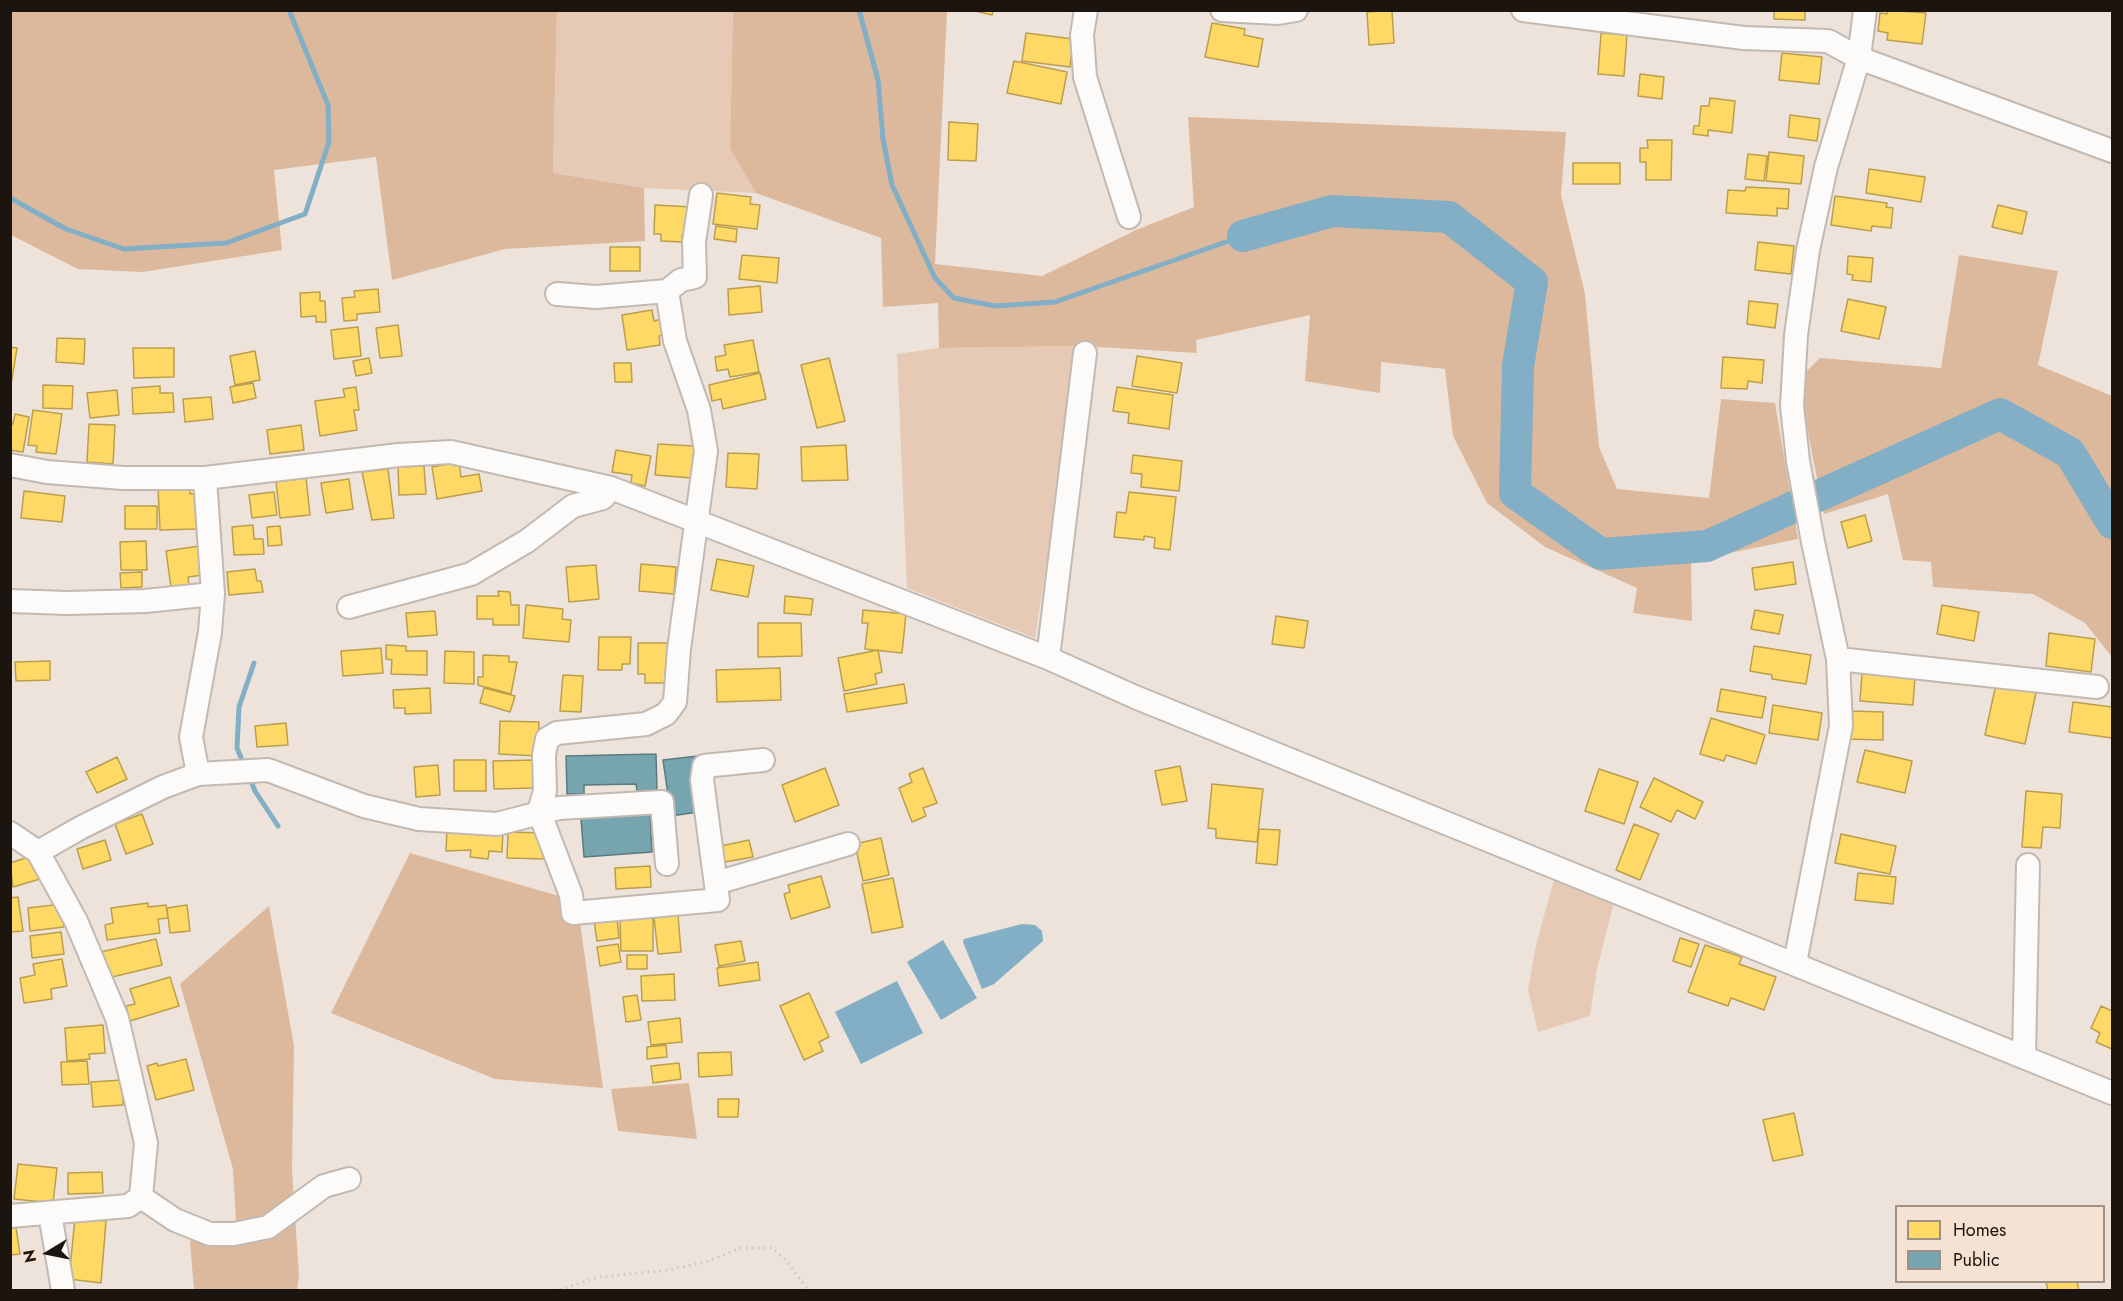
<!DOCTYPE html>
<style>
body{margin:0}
#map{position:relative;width:2123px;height:1301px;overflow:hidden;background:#eee3da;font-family:Jost,sans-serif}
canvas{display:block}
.frame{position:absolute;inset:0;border:12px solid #1b140f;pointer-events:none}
.legend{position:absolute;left:1895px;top:1205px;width:210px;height:78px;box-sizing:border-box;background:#f6e2d2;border:2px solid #9e9084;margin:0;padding:8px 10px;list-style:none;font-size:18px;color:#1b140f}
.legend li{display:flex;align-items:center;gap:12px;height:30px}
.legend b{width:30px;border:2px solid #9e9084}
.north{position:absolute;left:18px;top:1223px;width:60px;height:60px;-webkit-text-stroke:4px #f6e2d2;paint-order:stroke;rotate:260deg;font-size:16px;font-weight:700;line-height:24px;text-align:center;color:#1b140f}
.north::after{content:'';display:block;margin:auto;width:21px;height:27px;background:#1b140f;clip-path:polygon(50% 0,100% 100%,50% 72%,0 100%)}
</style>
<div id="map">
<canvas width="2123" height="1301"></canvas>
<div class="frame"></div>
<ul class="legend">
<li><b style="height:16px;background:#ffd966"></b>Homes</li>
<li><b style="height:16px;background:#76a5af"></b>Public</li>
</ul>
<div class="north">N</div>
</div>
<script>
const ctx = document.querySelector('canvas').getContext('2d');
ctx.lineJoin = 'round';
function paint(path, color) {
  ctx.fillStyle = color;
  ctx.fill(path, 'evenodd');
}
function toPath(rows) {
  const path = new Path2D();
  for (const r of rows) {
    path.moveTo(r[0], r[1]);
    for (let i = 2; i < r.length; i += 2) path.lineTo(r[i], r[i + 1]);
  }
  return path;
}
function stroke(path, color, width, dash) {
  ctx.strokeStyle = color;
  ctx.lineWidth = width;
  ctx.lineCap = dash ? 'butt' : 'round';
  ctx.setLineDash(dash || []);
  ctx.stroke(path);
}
const green = toPath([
 [557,11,733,11,730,149,756,193,644,188,553,173],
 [1081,346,1035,638,907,588,897,354,939,348],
 [1555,876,1614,902,1597,969,1590,1016,1538,1032,1528,990,1536,945]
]);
const forest = toPath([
 [733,10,947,11,935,264,1042,276,1136,230,1194,207,1188,117,1566,132,1561,195,1585,294,1599,447,1617,489,1709,498,1721,399,1775,403,1798,539,1691,561,1692,621,1633,613,1637,588,1545,547,1487,503,1453,436,1445,369,1381,362,1380,393,1305,381,1310,315,1196,340,1197,353,1081,346,939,348,938,303,883,307,881,238,756,193,730,149],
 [10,11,557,11,553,173,644,188,645,241,505,249,392,280,376,157,274,170,282,250,143,272,78,269,11,235],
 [1959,255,2058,271,2038,365,2112,396,2112,657,2085,623,2033,594,1933,587,1931,562,1903,560,1888,494,1824,514,1804,412,1803,375,1820,358,1941,368],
 [410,853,559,896,580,922,603,1088,495,1079,331,1013],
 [269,906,294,1046,292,1170,299,1276,297,1290,194,1290,190,1241,237,1239,233,1169,180,984],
 [689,1083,697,1139,618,1131,611,1089]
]);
const water = toPath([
 [1022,924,1035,925,1042,931,1043,941,994,984,982,989,963,942,964,939],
 [943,940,977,998,941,1020,907,962],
 [897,981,923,1033,861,1064,835,1012]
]);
const homes = toPath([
 [971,10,993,10,992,15,971,10],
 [1392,10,1394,43,1369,45,1367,12,1392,10],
 [1774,10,1805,10,1805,20,1774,19,1774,10],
 [1887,10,1926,13,1922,44,1887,40,1888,33,1878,31,1880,13,1887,14,1887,10],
 [1212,23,1245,29,1244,35,1263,39,1258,67,1205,57,1212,23],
 [1026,33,1073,39,1070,67,1022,61,1026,33],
 [1601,33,1627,35,1624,76,1598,74,1601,33],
 [1782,53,1822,57,1819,84,1779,80,1782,53],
 [1014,61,1067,72,1061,104,1007,93,1014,61],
 [1640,74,1664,77,1662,99,1638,96,1640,74],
 [1710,98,1735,101,1732,133,1708,130,1708,136,1693,134,1694,126,1699,126,1701,106,1709,106,1710,98],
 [1790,115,1820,119,1817,141,1788,137,1790,115],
 [949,122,978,124,976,161,948,160,949,122],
 [1647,140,1672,140,1671,180,1646,180,1646,162,1640,162,1640,148,1648,148,1647,140],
 [1769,152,1804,156,1801,184,1766,181,1769,152],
 [1748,154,1767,156,1764,181,1745,179,1748,154],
 [1573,163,1620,163,1620,184,1573,184,1573,163],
 [1869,169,1925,177,1921,202,1866,193,1869,169],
 [1746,187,1789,189,1788,209,1777,208,1777,216,1726,213,1728,190,1745,191,1746,187],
 [717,193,751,197,750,204,760,205,757,229,713,224,717,193],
 [1835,196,1887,203,1886,207,1893,208,1891,228,1872,226,1871,231,1831,225,1835,196],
 [655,205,692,207,692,236,682,235,682,242,661,241,661,234,654,234,655,205],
 [1998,205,2027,212,2022,234,1992,227,1998,205],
 [716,226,737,229,736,242,714,239,716,226],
 [1758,242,1794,246,1791,274,1755,270,1758,242],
 [610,247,640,247,640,271,610,271,610,247],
 [742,255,779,258,777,283,739,279,742,255],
 [1848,256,1873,258,1871,282,1852,280,1853,275,1847,274,1848,256],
 [760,286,762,312,729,315,728,289,760,286],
 [378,289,380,312,357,314,357,320,344,321,342,298,355,297,354,291,378,289],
 [320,292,320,301,325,301,326,322,316,322,316,316,301,317,300,293,320,292],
 [1848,299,1886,307,1879,339,1841,331,1848,299],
 [1749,301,1778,304,1775,328,1747,324,1749,301],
 [652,310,654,321,662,319,665,334,659,336,660,345,627,350,622,315,652,310],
 [398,325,402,356,380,358,376,328,398,325],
 [358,327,361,356,334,359,331,330,358,327],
 [57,338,85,339,84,364,56,362,57,338],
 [753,340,759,372,730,377,728,369,717,371,715,357,726,355,724,345,753,340],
 [10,347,17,348,11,385,10,385,10,347],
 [133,348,174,348,174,377,134,378,133,348],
 [255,351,260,380,235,385,230,356,255,351],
 [1137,356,1182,363,1177,393,1132,386,1137,356],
 [1723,357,1764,360,1762,383,1748,381,1747,389,1721,388,1723,357],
 [369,358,372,373,356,376,353,361,369,358],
 [829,358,845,421,817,428,801,365,829,358],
 [614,363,631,363,632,382,615,382,614,363],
 [760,373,766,399,723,409,721,399,712,401,709,385,760,373],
 [253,383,256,398,233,403,230,387,253,383],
 [43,385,73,386,72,409,43,408,43,385],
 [160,386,160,393,173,393,174,412,133,414,132,388,160,386],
 [356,387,359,410,354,410,357,430,320,436,315,401,345,397,343,389,356,387],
 [1117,387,1173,395,1169,429,1128,423,1129,413,1113,411,1117,387],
 [117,390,119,415,90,418,87,393,117,390],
 [211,397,213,419,185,422,183,399,211,397],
 [33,410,62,414,56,454,36,452,37,446,28,445,33,410],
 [15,414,29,417,23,452,10,450,10,423,13,424,15,414],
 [89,424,115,425,113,464,87,462,89,424],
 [301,425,304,450,270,454,267,430,301,425],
 [658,444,694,446,692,478,655,475,658,444],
 [846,445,848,480,802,481,801,447,846,445],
 [616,450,651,456,645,486,631,483,632,475,612,472,616,450],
 [728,453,759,454,757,489,726,487,728,453],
 [1133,455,1182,461,1179,491,1141,487,1142,474,1131,473,1133,455],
 [459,462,461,477,479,474,482,491,437,499,432,467,459,462],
 [424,466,426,494,399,495,398,467,424,466],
 [388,469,394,518,372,520,362,472,388,469],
 [306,478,310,515,280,518,276,482,306,478],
 [349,479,353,509,326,513,321,483,349,479],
 [190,486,190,494,201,493,196,510,197,529,160,530,158,487,190,486],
 [24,491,65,496,62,522,21,518,24,491],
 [274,492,277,515,252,518,249,495,274,492],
 [1129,492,1176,497,1170,550,1154,548,1155,538,1144,536,1144,540,1114,537,1117,512,1126,513,1129,492],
 [125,506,157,506,157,529,125,529,125,506],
 [1865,515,1872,541,1848,548,1841,522,1865,515],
 [253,525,254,539,263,539,264,554,234,555,232,527,253,525],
 [280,526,282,545,268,546,267,527,280,526],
 [146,541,147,570,121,570,120,542,146,541],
 [199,546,203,575,188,577,189,585,171,587,166,551,199,546],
 [717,559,754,566,748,597,711,590,717,559],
 [1793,562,1796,584,1755,590,1752,568,1793,562],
 [641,564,676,567,674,594,639,591,641,564],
 [596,565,599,599,569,602,566,567,596,565],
 [255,569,257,581,261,581,263,592,229,595,227,572,255,569],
 [142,572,142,587,121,588,120,573,142,572],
 [498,591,510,592,511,605,519,605,519,625,493,625,493,619,477,619,477,596,499,596,498,591],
 [785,596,813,599,811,615,784,613,785,596],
 [526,605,563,609,562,619,571,620,569,642,523,638,526,605],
 [1942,605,1979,612,1974,641,1937,634,1942,605],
 [863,610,906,614,902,653,865,649,868,623,862,623,863,610],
 [1755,610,1783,615,1779,634,1751,629,1755,610],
 [435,611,437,635,408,637,406,613,435,611],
 [1276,616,1308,621,1304,648,1272,644,1276,616],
 [758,623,801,623,802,656,758,657,758,623],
 [2049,633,2095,639,2091,672,2046,666,2049,633],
 [599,637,631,637,630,664,622,664,622,670,598,670,599,637],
 [638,643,672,643,672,683,645,683,645,674,638,674,638,643],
 [386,645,406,646,406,651,427,651,427,675,391,674,392,660,386,659,386,645],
 [1754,646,1811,655,1806,684,1772,679,1772,675,1750,671,1754,646],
 [381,648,383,673,343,676,341,651,381,648],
 [878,650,882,672,875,674,877,684,844,691,838,658,878,650],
 [445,651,474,652,474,684,444,683,445,651],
 [483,655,509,656,509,662,517,662,511,694,478,685,478,677,483,677,483,655],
 [50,661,50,680,16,681,15,662,50,661],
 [780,668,781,700,717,702,716,670,780,668],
 [1862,673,1915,677,1913,705,1860,701,1862,673],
 [563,675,583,676,581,712,560,711,563,675],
 [904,684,907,703,847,712,844,694,904,684],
 [1996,684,2036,693,2025,744,1985,735,1996,684],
 [430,688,431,713,405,714,405,708,394,708,393,690,430,688],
 [484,688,515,696,510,712,480,703,484,688],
 [1721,689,1766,697,1762,718,1717,711,1721,689],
 [2073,702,2112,707,2112,738,2069,732,2073,702],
 [1773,705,1822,713,1818,740,1769,733,1773,705],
 [1849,711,1883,712,1883,740,1848,739,1849,711],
 [1711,718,1765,735,1756,764,1726,755,1724,761,1700,754,1711,718],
 [500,721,539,722,538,756,499,754,500,721],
 [286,723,288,745,257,747,255,726,286,723],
 [1865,750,1912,761,1905,793,1857,782,1865,750],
 [117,757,127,779,97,793,86,772,117,757],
 [454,760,486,760,486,791,454,791,454,760],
 [533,760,533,788,494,789,493,761,533,760],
 [438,765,440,795,416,797,414,767,438,765],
 [1180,766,1187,801,1162,805,1155,771,1180,766],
 [825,768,839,805,795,822,782,785,825,768],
 [923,768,937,803,923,808,926,816,912,822,899,788,912,782,909,774,923,768],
 [1599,769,1638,782,1624,824,1585,811,1599,769],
 [1654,778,1703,802,1695,819,1677,810,1671,822,1640,807,1654,778],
 [1212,784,1263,789,1257,842,1216,838,1216,829,1208,828,1212,784],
 [2026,791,2062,794,2060,828,2043,827,2041,848,2022,847,2026,791],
 [142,814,153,844,126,854,115,824,142,814],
 [1634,824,1659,834,1640,880,1616,870,1634,824],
 [447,827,503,831,502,852,489,851,488,859,470,857,471,850,446,851,447,827],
 [1259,829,1280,830,1277,865,1256,863,1259,829],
 [508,832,544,833,544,859,507,858,508,832],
 [1841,834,1896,846,1890,874,1835,863,1841,834],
 [881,838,889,875,863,881,855,844,881,838],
 [105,840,111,860,83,869,77,849,105,840],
 [749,840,753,857,725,862,721,846,749,840],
 [32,856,40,879,13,887,10,863,32,856],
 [650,866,651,887,616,889,615,868,650,866],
 [1858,873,1896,877,1893,904,1855,900,1858,873],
 [821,876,830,907,791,919,784,894,790,892,788,885,821,876],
 [893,878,903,927,872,933,862,884,893,878],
 [18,897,23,931,10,932,10,898,18,897],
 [148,903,148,907,166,905,168,918,158,919,160,933,107,940,105,925,113,923,111,908,148,903],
 [62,904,64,927,30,931,28,908,62,904],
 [187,905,190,931,170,933,167,908,187,905],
 [678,915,681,952,658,954,654,917,678,915],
 [617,918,619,938,597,941,594,921,617,918],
 [620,918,653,918,653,951,621,951,620,918],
 [61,932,64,954,32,958,30,936,61,932],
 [1680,938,1699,944,1691,967,1673,961,1680,938],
 [156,939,162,965,108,978,101,952,156,939],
 [741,941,745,961,719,966,715,945,741,941],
 [618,944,621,962,600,966,597,947,618,944],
 [1705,945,1742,957,1739,964,1776,977,1764,1010,1731,998,1728,1006,1688,992,1705,945],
 [627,955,647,955,647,969,627,969,627,955],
 [62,959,67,986,51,989,52,999,24,1003,20,978,35,975,33,964,62,959],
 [758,962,760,980,719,986,717,968,758,962],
 [674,974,675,1000,642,1001,641,976,674,974],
 [170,977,179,1006,130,1021,126,1006,135,1004,130,989,170,977],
 [809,993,829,1037,819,1042,823,1051,804,1060,780,1006,809,993],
 [637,995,641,1020,626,1022,623,997,637,995],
 [2101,1006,2112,1011,2112,1049,2096,1042,2100,1033,2091,1028,2101,1006],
 [680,1018,682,1042,651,1045,648,1022,680,1018],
 [103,1025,105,1053,89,1054,90,1059,67,1061,65,1028,103,1025],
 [666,1045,667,1057,647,1059,647,1047,666,1045],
 [731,1052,732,1075,699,1077,698,1053,731,1052],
 [186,1059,194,1090,156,1100,147,1066,157,1063,158,1066,186,1059],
 [87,1061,89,1084,62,1085,61,1062,87,1061],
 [679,1063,681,1079,653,1083,651,1066,679,1063],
 [122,1080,123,1105,93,1107,91,1082,122,1080],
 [718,1099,739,1099,738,1117,718,1117,718,1099],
 [1794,1113,1803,1155,1773,1161,1763,1120,1794,1113],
 [18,1164,57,1168,53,1203,14,1199,18,1164],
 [102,1172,103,1193,68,1194,68,1173,102,1172],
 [75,1218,106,1221,101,1283,69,1279,75,1218],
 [15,1221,20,1254,10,1255,10,1222,15,1221],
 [2046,1282,2077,1282,2079,1290,2048,1290,2046,1282]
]);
const public = toPath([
 [656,754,657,790,637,791,636,784,584,785,584,794,567,794,566,756,656,754],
 [698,756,705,811,671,816,663,760,698,756],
 [650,814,652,852,584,857,581,819,650,814]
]);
const stream = toPath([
 [859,10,878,80,883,139,892,185,935,278,954,298,995,306,1055,302,1243,236],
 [10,198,66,229,124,249,226,243,305,214,329,142,328,105,289,10],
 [244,765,237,748,239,707,254,663],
 [249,776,255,791,278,826]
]);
const river = toPath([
 [1243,236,1332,211,1449,217,1532,282,1518,366,1515,493,1601,554,1707,546,2000,414,2070,453,2112,523]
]);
const path = toPath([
 [560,1290,598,1277,669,1270,709,1261,741,1248,772,1248,786,1260,808,1290]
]);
const minor = toPath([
 [1086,10,1082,35,1085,77,1129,217],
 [1222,10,1278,13,1296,10],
 [1523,10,1744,38,1828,41,1859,58,2112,151],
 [667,291,675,341,699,410,706,451,679,649,675,702,666,714,646,724,557,733,547,739,544,755,545,791,539,811,571,895,573,913,718,900,702,780,704,766,763,760],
 [557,294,596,297,667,291,681,280,695,277,694,242,701,195],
 [10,465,47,472,123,478,205,478,399,455,451,452,611,488,1048,658,1135,697,2112,1093],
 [10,601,67,603,145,601,213,594],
 [349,607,471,574,527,541,573,506,603,498,611,488],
 [1048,658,1085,353],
 [1838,659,2097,687],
 [198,774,191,737,210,632,213,594,205,478],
 [10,833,38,852,76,921,117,1018,146,1143,141,1197,128,1206,10,1216],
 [38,852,82,827,163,787,198,774,268,770,364,806,419,819,497,824,559,808,662,802,667,864],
 [716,883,848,844],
 [1795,963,1841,726,1838,659,1813,542,1798,461,1792,406,1796,335,1808,250,1826,167,1859,58,1865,10],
 [2024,1057,2028,865],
 [141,1197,175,1220,210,1234,234,1234,268,1227,324,1186,349,1179],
 [50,1214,63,1290]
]);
paint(green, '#e6cab5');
paint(forest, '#dcb99c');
paint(water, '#82aec6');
paint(homes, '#ffd966');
stroke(homes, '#bb9e4c', 1.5);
paint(public, '#76a5af');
stroke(public, '#5b7a7f', 1.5);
stroke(stream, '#82aec6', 5);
stroke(river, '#82aec6', 32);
stroke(minor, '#c1b9b2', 26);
stroke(path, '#cac7c3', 3, [1.5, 4.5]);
stroke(minor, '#fcfbf9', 22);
</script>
